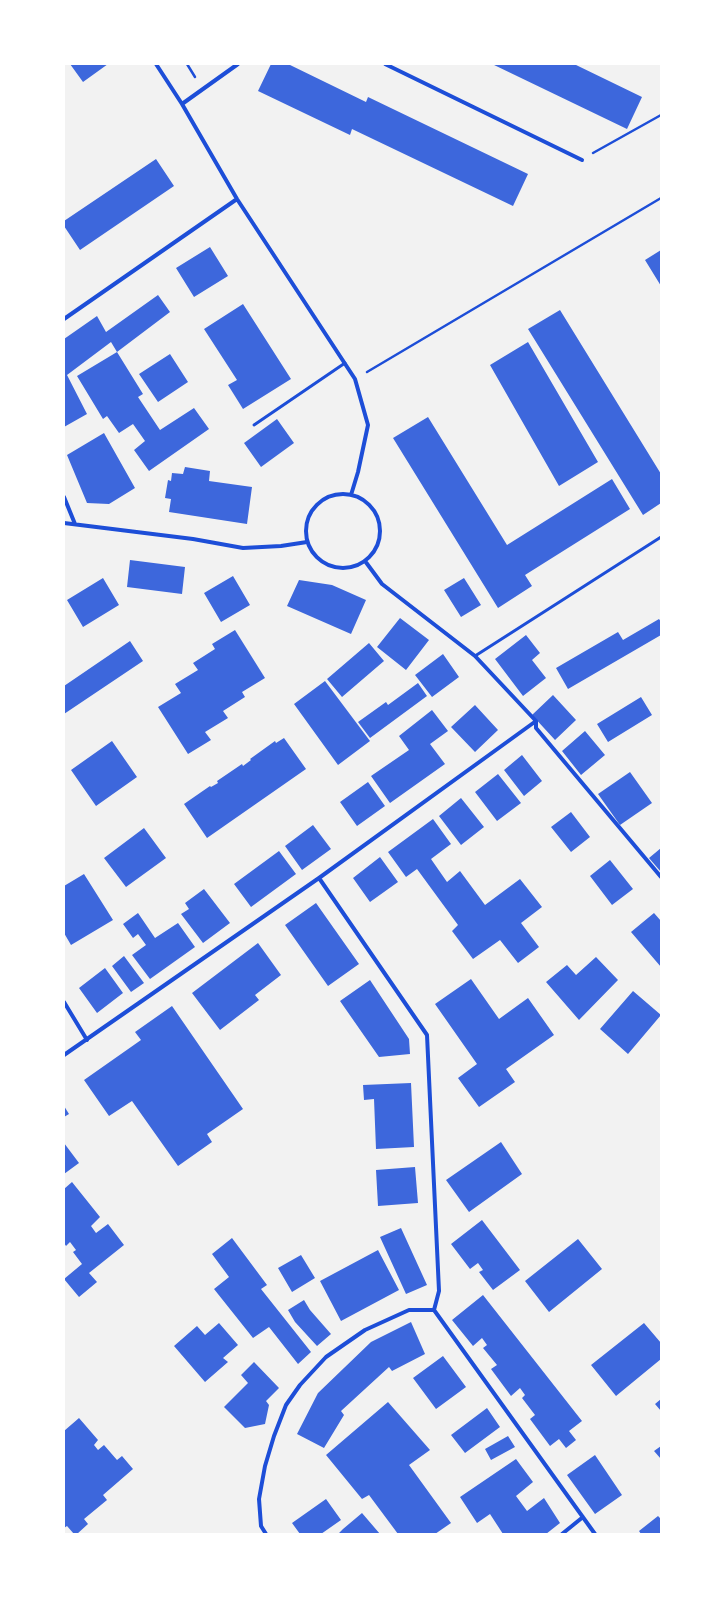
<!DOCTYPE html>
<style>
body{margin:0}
#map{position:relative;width:725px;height:1598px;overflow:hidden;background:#f2f2f2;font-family:"Golos Text",sans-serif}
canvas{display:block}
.frame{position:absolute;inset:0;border:65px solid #fff;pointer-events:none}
</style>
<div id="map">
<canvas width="725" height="1598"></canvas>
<div class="frame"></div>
</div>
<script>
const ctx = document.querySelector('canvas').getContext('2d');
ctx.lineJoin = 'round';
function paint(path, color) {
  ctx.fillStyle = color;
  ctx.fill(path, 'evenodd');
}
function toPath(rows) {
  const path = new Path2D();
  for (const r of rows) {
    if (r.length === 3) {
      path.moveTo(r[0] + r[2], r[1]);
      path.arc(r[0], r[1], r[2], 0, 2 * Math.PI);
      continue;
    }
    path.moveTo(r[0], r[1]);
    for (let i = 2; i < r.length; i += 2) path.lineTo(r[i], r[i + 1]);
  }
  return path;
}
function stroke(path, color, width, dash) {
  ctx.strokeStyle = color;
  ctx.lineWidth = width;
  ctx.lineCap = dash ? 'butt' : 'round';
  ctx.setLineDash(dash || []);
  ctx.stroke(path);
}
const building = toPath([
 [70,64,108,64,83,82],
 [271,64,288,64,366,102,368,97,528,174,513,206,352,129,350,135,258,91],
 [492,64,574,64,642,97,627,129],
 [156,159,174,186,80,250,64,226,64,221],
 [210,247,228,276,194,297,176,268],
 [661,250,661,286,645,260],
 [158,295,170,312,117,352,111,342,67,375,87,414,64,427,64,339,97,316,106,332],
 [243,304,291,379,243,409,228,385,237,380,204,329],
 [560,310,661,474,661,503,643,515,528,329],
 [528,342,598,462,559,486,490,365],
 [117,352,143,394,138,397,160,430,194,408,209,429,149,471,134,450,145,441,133,424,119,433,107,416,103,419,77,376],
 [170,354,188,382,158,402,139,374],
 [428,417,507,545,612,479,630,509,525,575,532,586,498,608,393,438],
 [277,419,294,443,261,467,244,443],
 [104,433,135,488,109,504,87,503,67,455],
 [185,467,210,471,209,481,252,487,247,524,169,512,171,499,165,498,168,480,171,481,172,473,183,474],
 [130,560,185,567,182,594,127,587],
 [233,576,250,605,221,622,204,593],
 [103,578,119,605,83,627,67,600],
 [464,578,481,605,461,617,444,590],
 [299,580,332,585,366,600,351,634,287,606],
 [400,618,429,640,406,670,377,647],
 [659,619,661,622,661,635,568,689,556,668,618,632,623,640],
 [235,630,265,678,242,692,245,697,223,711,228,718,205,732,211,740,188,754,158,707,181,693,175,684,198,670,193,663,215,649,212,644],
 [526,635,540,653,532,660,546,678,523,696,495,659],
 [130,641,143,661,64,714,64,686],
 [369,643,384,661,342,697,327,679],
 [443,654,459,677,432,697,415,675],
 [325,681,370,741,338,765,294,704],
 [418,683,427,696,370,738,358,722,386,702,388,705],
 [553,695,576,720,555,740,532,715],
 [641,697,652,715,608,742,597,724],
 [475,705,498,730,475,752,451,727],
 [432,710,448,731,430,744,445,764,390,803,371,776,409,750,399,736],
 [585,731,605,755,581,775,562,751],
 [284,738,306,769,207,838,184,804,210,786,211,787,218,783,217,781,242,764,243,766,251,760,250,759,275,741,276,743],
 [112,741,137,777,96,806,71,770],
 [522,755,542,781,524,796,504,770],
 [630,772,652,803,620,825,598,794],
 [498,774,521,803,497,821,475,792],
 [368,782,385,806,357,826,340,802],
 [461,798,484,827,461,845,439,816],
 [571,812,590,837,571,852,551,827],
 [433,819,451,844,431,859,447,882,460,871,485,905,520,879,542,907,521,923,539,947,518,963,500,940,473,959,452,931,458,925,417,869,406,877,388,852],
 [313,825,331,849,302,870,285,846],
 [144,828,166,858,126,887,104,858],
 [661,848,661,872,649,858],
 [279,851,296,874,251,907,234,884],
 [380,857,398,882,370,902,353,878],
 [610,860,633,889,612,905,590,876],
 [84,874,113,920,71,945,64,933,64,886],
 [204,889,230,923,203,943,181,914,189,909,185,903],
 [316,903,359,964,328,986,285,925],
 [138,913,155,938,178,923,195,947,150,979,132,955,146,945,138,934,133,938,123,924],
 [654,913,661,921,661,967,631,932],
 [258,943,281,975,255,995,259,1000,220,1030,192,993],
 [124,956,144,983,131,992,112,966],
 [596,957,618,980,579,1020,546,982,567,965,576,975],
 [105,968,123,993,97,1013,79,988],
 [471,979,499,1019,528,998,554,1035,506,1069,515,1082,479,1107,458,1078,477,1064,435,1004],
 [370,980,409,1039,410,1054,379,1057,340,1001],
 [633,991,661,1015,628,1054,600,1029],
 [172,1006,243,1109,207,1134,212,1142,178,1166,132,1101,109,1116,84,1080,141,1040,135,1032],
 [411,1083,414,1147,376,1149,374,1099,364,1100,363,1085],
 [64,1106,69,1114,64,1117],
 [501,1142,522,1174,469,1212,446,1180],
 [64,1143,79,1163,64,1174],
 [415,1167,418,1203,378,1206,376,1170],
 [72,1182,100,1217,91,1226,96,1233,108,1224,124,1245,89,1273,97,1282,79,1297,64,1279,82,1264,73,1252,76,1250,70,1242,66,1246,64,1243,64,1189],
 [482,1220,520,1270,493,1290,479,1272,483,1270,478,1263,470,1269,451,1244],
 [401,1228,427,1285,406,1294,380,1237],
 [232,1238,267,1285,261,1289,311,1352,298,1364,269,1327,253,1338,214,1289,229,1277,212,1254],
 [578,1239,602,1269,549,1312,525,1281],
 [378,1250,399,1290,341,1321,320,1281],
 [301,1255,315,1278,292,1292,278,1268],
 [483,1295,582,1421,569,1431,576,1440,566,1448,559,1439,550,1446,530,1419,535,1415,522,1398,525,1395,520,1388,511,1396,491,1369,497,1365,483,1348,487,1345,482,1338,473,1346,452,1320],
 [304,1300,310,1310,331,1334,317,1346,295,1322,288,1310],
 [411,1322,425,1354,392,1371,389,1367,341,1411,344,1415,324,1448,297,1434,318,1393,371,1342],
 [219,1323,238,1345,223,1358,228,1362,205,1382,174,1346,197,1326,205,1335],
 [644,1323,661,1343,661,1359,616,1396,591,1365],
 [443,1356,466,1387,436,1409,413,1378],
 [254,1362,279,1388,266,1401,269,1405,265,1424,245,1428,224,1407,248,1383,241,1375],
 [661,1399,661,1411,655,1404],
 [388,1402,430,1450,409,1465,451,1523,435,1534,398,1534,369,1495,362,1499,326,1455],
 [487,1408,500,1427,465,1453,451,1435],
 [79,1418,98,1440,94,1445,98,1450,104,1445,117,1460,122,1456,133,1469,103,1495,107,1500,84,1519,88,1524,77,1534,74,1534,67,1526,64,1528,64,1431],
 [508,1436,515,1447,491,1460,485,1449],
 [661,1446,661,1459,654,1451],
 [595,1455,622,1495,595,1514,567,1475],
 [516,1459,533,1482,516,1496,527,1511,544,1498,560,1523,546,1534,503,1534,490,1514,477,1523,460,1497],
 [326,1499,341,1520,321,1534,300,1534,292,1523],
 [362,1513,380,1534,338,1534,343,1529],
 [658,1516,661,1519,661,1534,641,1534,639,1531]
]);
const path = toPath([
 [187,64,195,77],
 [593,153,661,115],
 [367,372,661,198]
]);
const service = toPath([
 [254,425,345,363],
 [475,656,661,537]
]);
const minor = toPath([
 [156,64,182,104,237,199,355,379,368,425,358,472,351,495],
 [385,64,582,160],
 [182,104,238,64],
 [64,319,237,199],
 [343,531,37],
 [64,497,75,524],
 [64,523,193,539,243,548,281,546,307,542],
 [365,561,382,584,475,656,536,721,536,728,661,877],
 [319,878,427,1035,439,1291,434,1310,595,1534],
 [64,1002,87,1040],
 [64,1055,319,878,536,721],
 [266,1534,261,1526,259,1499,265,1466,274,1436,286,1405,300,1385,326,1357,365,1330,409,1310,434,1310],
 [562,1534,583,1517]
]);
paint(building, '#3d67dc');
stroke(path, '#1d4ed8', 2.5);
stroke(service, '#1d4ed8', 3);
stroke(minor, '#1d4ed8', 4);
</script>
